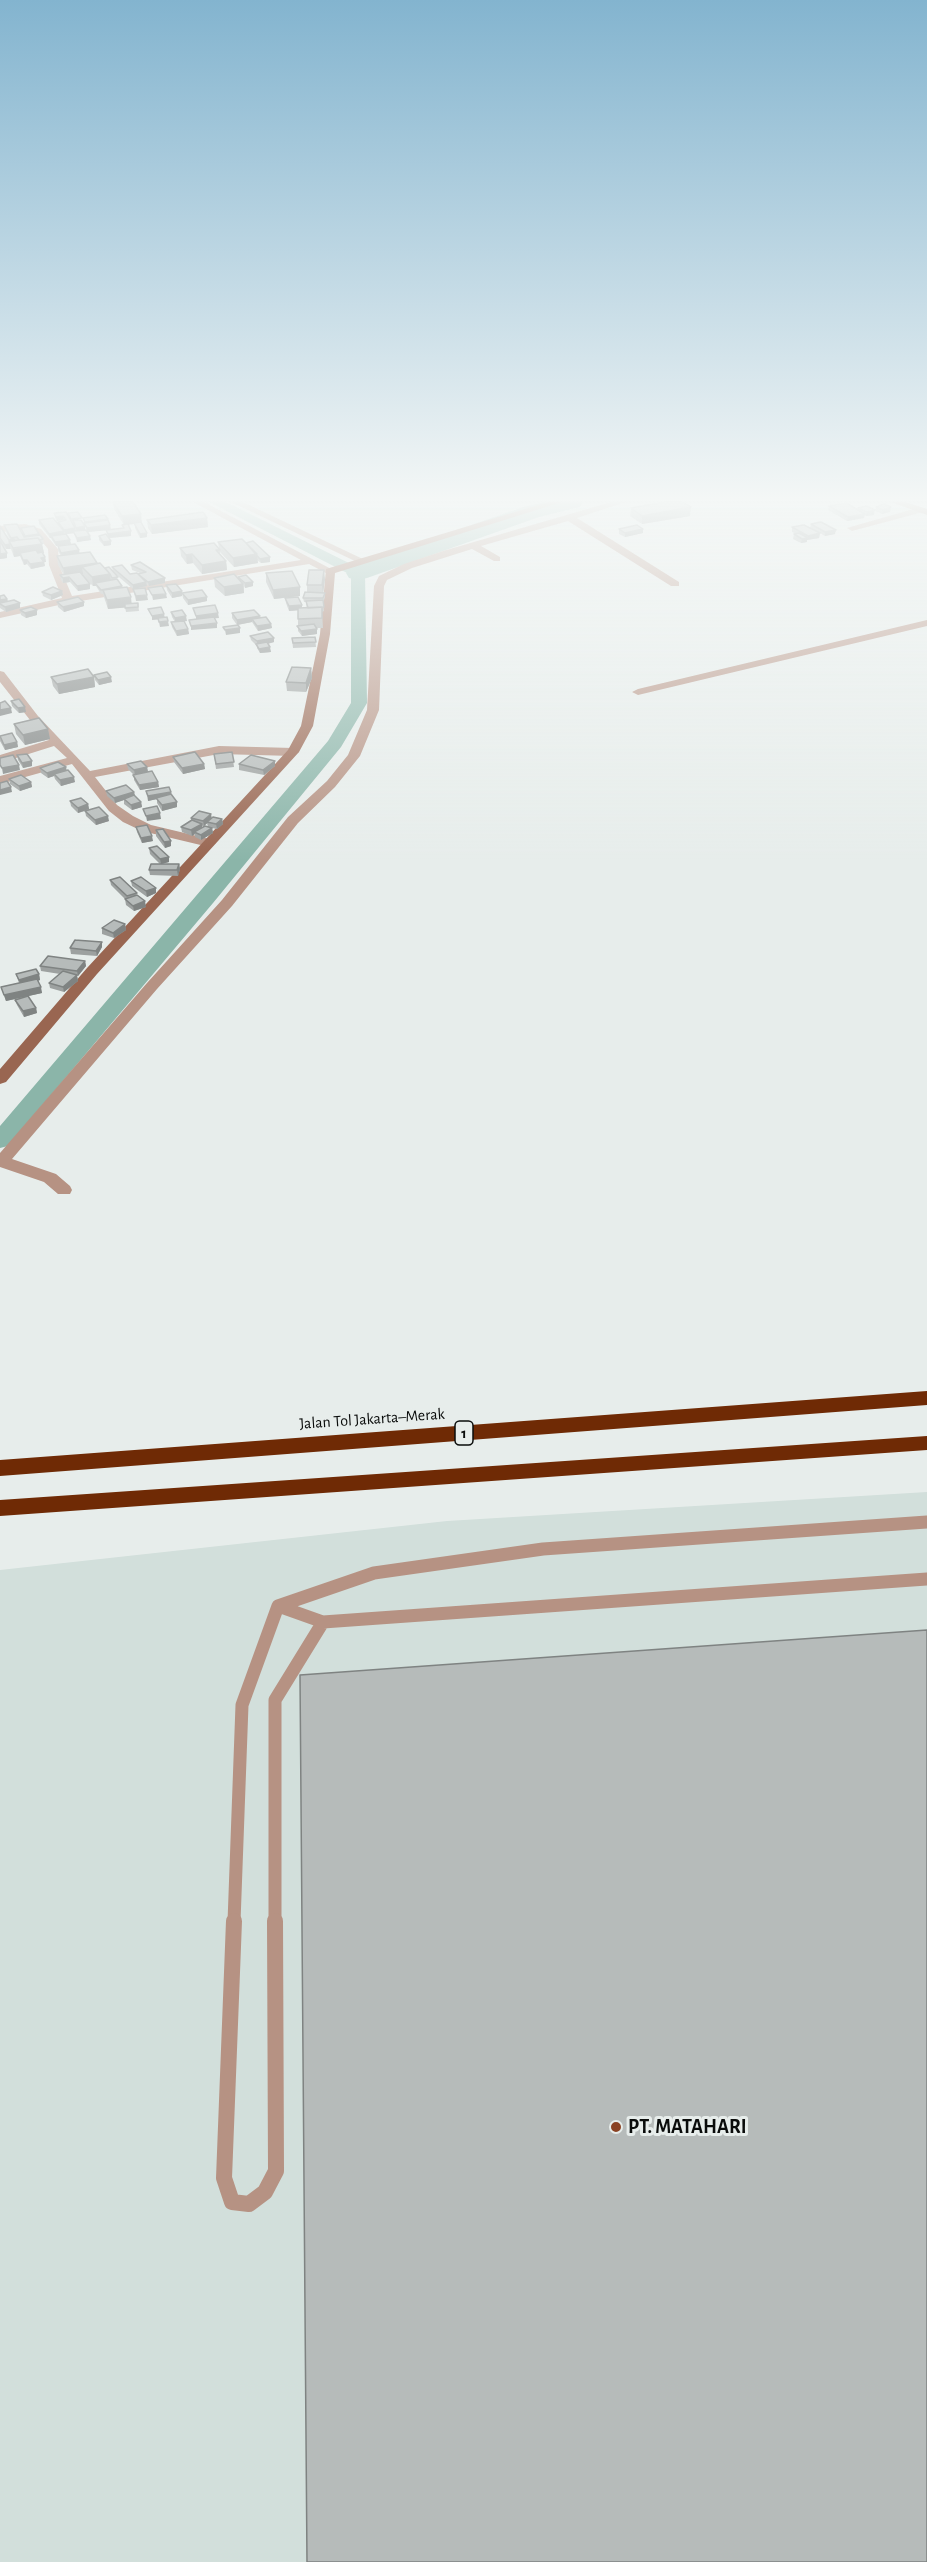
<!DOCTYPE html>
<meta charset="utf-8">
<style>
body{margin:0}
canvas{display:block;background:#e7edeb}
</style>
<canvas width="927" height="2562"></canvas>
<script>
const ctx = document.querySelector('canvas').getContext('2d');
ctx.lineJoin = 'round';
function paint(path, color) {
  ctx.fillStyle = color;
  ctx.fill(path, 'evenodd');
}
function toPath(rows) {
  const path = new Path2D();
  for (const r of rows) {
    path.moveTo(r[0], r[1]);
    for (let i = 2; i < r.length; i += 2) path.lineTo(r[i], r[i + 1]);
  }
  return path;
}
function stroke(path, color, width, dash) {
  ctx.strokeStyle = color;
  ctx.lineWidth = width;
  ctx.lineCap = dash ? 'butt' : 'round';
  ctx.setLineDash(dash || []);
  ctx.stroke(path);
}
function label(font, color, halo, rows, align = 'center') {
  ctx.font = font + ' "Alegreya Sans",sans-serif';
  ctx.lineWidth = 6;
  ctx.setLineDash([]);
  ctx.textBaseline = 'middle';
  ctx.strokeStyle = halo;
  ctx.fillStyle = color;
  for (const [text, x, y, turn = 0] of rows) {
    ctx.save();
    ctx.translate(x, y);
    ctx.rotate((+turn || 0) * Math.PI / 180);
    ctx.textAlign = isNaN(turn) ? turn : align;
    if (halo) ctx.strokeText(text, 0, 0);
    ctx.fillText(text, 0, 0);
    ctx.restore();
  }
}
const built = toPath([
 [927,1492,927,2562,0,2562,0,1570,447,1521]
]);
const canal = toPath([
 [209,502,226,502,363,570,365,573,367,703,341,747,213,903,8,1146,0,1148,0,1126,328,741,351,703,351,575,209,502]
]);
const river = toPath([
 [544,502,583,502,580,507,539,517,367,578,358,580,349,578,346,573,349,568,523,507,544,502]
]);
const laneFar1 = toPath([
 [927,1522,543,1549,374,1573,278,1606,323,1622,927,1579],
 [234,1922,242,1705,278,1606],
 [275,1922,275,1700,323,1622]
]);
const lane = toPath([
 [234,1921,224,2178,232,2202,249,2204,265,2192,276,2171,275,1921]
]);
const street = toPath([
 [193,502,204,502,335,571,326,573,309,564,68,603,0,618,0,612,62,598,49,565,48,549,35,533,24,530,0,532,0,526,25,524,41,529,58,549,59,565,72,596,301,560,193,502],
 [231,502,243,502,365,560,357,562,231,502],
 [611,502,626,502,577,518,679,582,679,586,671,586,568,521,481,546,500,557,500,561,494,561,472,549,412,568,387,580,384,586,379,710,360,756,335,787,298,823,232,906,157,989,12,1159,56,1174,70,1186,72,1190,70,1194,58,1194,44,1182,0,1167,0,1153,147,983,222,900,288,817,327,781,348,755,367,710,374,586,379,576,404,564,443,551,611,502],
 [920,507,923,508,923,512,852,531,847,528,920,507],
 [927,620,927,626,638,695,632,692,638,689,927,620],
 [0,671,4,672,38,716,90,771,219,746,293,748,299,752,293,756,219,754,95,777,117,805,133,816,151,825,214,840,216,843,209,847,142,831,123,822,109,811,72,764,0,784,0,776,67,758,54,746,0,763,0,755,49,740,30,720,0,682,0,671]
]);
const secondary = toPath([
 [548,502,562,502,335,573,330,634,313,726,299,752,97,974,6,1082,0,1084,0,1069,87,968,288,750,301,726,320,634,326,569,548,502],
 [891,502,905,502,927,509,927,515,891,502]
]);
const highway = toPath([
 [927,1391,927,1405,0,1476,0,1460,927,1391],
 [927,1436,927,1450,0,1516,0,1500,927,1436]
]);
const wall = toPath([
 [113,502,141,523,147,533,147,537,140,538,135,528,135,524,127,525,131,531,131,536,109,538,111,541,111,545,104,546,99,540,99,536,108,537,106,530,88,532,91,540,77,542,74,533,66,534,71,544,56,546,52,540,51,538,50,538,39,524,39,520,59,525,58,522,64,521,64,520,57,521,55,518,54,513,68,516,68,513,82,522,85,530,86,530,83,518,108,519,111,530,123,528,122,525,124,525,114,509],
 [829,506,857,510,858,508,874,515,866,516,864,515,864,518,847,521,828,510],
 [876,507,891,507,890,512,882,514,875,511],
 [631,508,690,516,642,524,630,516],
 [207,518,208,527,152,534,148,528,147,520],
 [811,524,835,534,825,536,820,533,819,538,807,540,807,542,801,543,793,539,794,534,796,534,792,532,792,527,810,528],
 [4,525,24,537,21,528,39,534,43,539,44,544,42,544,44,553,43,553,45,557,46,562,44,562,45,566,31,569,27,564,24,565,20,556,14,557,11,549,6,549,0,542,7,553,7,558,0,559,0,526,9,540,10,540,5,530],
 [619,529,643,529,643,533,625,537,619,534],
 [218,542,246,543,270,557,270,562,261,563,257,560,258,563,234,567,220,552,220,554,226,561,227,570,202,574,193,563,187,564,181,556,180,548,219,549],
 [58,546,79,550,79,553,97,564,113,571,112,567,130,574,138,575,140,573,132,570,131,565,140,562,165,583,149,586,147,584,147,586,136,589,148,600,136,601,133,589,113,572,132,604,138,603,139,611,126,612,125,607,108,609,103,594,101,594,96,586,93,586,83,576,83,574,81,574,90,584,90,589,78,591,70,582,63,583,61,580,60,575,64,575,58,565,57,556,61,556,58,551],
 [266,573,300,596,274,599,266,582],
 [238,577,253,586,245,588,244,586,244,593,225,596,215,587,214,578,238,579],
 [325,579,323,593,325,593,325,597,323,603,324,611,322,612,323,628,316,628,317,634,302,636,298,631,298,610,289,611,286,603,285,598,302,605,302,608,307,608,306,602,304,602,303,598,307,592,307,585],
 [166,585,182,596,172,598,167,590],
 [62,591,63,595,51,600,43,596,42,592],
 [182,593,207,597,207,601,188,605,183,598],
 [0,596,7,599,8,601,20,603,20,608,6,612,0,608],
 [57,602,84,606,64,612,58,607],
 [20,610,37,615,26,618,21,615],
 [171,612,187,621,184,621,188,629,189,634,177,636,172,627,171,622,175,622,172,617],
 [232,613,260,618,271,624,272,628,258,631,252,622,237,625,232,618],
 [250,636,274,638,274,642,268,644,271,652,260,653,257,648,257,646,251,640],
 [315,637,316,647,293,648,292,638],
 [311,668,312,678,306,692,287,691,286,682],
 [94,675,112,682,99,685,95,680],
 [51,677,94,677,95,687,59,694,53,686],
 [11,701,26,712,19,713,12,706],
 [14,724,48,729,50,739,25,745,16,734],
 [0,736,17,742,18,747,5,750,0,741],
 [232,752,234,767,216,769,214,754],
 [17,755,32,761,32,766,23,768,18,760],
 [173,757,204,764,205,769,183,774,174,762],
 [275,761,275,766,264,775,239,770,239,764],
 [127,764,147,767,148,772,158,782,159,787,140,790,134,780,134,775,128,769],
 [40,768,66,771,75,782,61,786,55,779,54,776,48,778,41,773],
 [9,779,31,782,32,787,20,791,10,784],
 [106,791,134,792,135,796,141,802,142,807,132,810,124,804,124,800,115,803,107,796],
 [146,791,171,792,171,795,177,802,177,807,162,811,157,803,157,799,148,801],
 [70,801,88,804,89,809,109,821,96,825,86,816,85,811,78,813,71,806],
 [191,818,222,819,223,824,217,829,212,828,213,833,201,840,195,837,195,834,192,836,182,832,181,827,191,820],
 [207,823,208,827,202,827,202,826,204,826],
 [136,827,153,841,142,843,137,832],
 [156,830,171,841,171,846,165,848,156,836],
 [149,848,169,857,169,862,162,864,179,864,180,869,178,876,150,875,149,870,160,864,150,854],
 [110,880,137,895,146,907,134,911,126,905,125,899,111,885],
 [131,881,156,893,147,897,132,886],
 [125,924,126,930,114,938,102,934,102,928],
 [102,942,102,947,97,956,71,954,70,948],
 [85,961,86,966,78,976,77,976,78,981,64,992,50,988,49,983,60,974,41,971,40,966],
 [16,974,39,974,40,980,38,981,42,993,6,1001,1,987,19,983],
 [15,1000,36,1008,37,1013,24,1017,17,1005]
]);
const shadedWall = toPath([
 [691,507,690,516,642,524,642,516],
 [891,507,890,512,882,514,883,510],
 [875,510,874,515,866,516,867,512],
 [141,514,142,523,124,525,122,516],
 [865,514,864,518,847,521,848,517],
 [63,516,64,520,57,521,56,517],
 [207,518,208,527,152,534,151,525],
 [108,519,108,523,86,526,85,522],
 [110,525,111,530,87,532,87,528],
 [85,526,85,531,77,532,76,528],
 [75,528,76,533,65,534,64,530],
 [643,529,643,533,625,537,625,533],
 [836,530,835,534,825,536,825,532],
 [64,531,64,536,51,536,51,538,50,538,49,534],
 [131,531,131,536,108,538,108,534],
 [147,533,147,537,140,538,140,534],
 [820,533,819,538,807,540,807,542,801,543,802,539,807,538,808,536],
 [90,536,91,540,77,542,77,538],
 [70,540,71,544,56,546,55,542],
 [111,541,111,545,104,546,103,542],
 [10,544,10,549,6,549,5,545],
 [42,544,44,553,21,556,20,553,20,556,14,557,13,549],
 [79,550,80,555,62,557,61,553],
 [7,553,7,558,0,559,0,554],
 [192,554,193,563,187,564,186,555],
 [257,554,258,563,234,567,233,558],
 [45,557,46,562,44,562,45,566,31,569,30,564,41,558],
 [270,557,270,562,261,563,260,559],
 [23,560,27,560,27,564,24,565],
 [226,561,227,570,202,574,202,565],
 [97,563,98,572,82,567,83,574,65,576,63,568],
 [324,570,325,579,323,594,322,585],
 [110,574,111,583,95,583,96,586,93,586,92,577],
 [69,577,70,582,63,583,63,578],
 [165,578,165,583,149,586,148,582],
 [146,582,147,586,133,589,133,585],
 [253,582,253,586,245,588,245,583],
 [90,584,90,589,78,591,77,586],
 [243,584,244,593,225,596,224,587],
 [300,587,300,596,274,599,273,590],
 [62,591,63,595,51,600,51,595],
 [182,591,182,596,172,598,172,593],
 [166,594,167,598,153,600,152,595],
 [147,595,148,600,136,601,136,596],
 [131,597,132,607,108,609,107,600],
 [207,597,207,601,188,605,188,600],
 [7,599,8,603,0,604,0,600],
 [84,602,84,606,64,612,63,607],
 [20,603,20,608,6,612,5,607],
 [302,605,302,610,289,611,289,606],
 [37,610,37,615,26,618,25,613],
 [218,613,219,618,196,620,196,616],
 [164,614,165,619,152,620,152,616],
 [186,616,187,621,175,623,175,618],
 [260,616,260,621,252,619,252,622,237,625,237,620],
 [168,621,169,626,160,627,159,622],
 [217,623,217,628,191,630,191,626],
 [271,624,272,628,258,631,257,626],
 [240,628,240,633,226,635,225,630],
 [188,629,189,634,177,636,176,631],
 [317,629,317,634,302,636,301,631],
 [274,638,274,642,258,646,257,644,257,641],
 [270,647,271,652,260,653,259,649],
 [311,668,312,678,306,692,306,683],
 [94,677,95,687,59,694,57,684],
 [111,677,112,682,99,685,98,680],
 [25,707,26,712,19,713,18,708],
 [11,708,12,713,0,716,0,710],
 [48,729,50,739,25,745,23,735],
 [17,742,18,747,5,750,4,745],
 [32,761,32,766,23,768,22,763],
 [275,761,275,766,264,775,263,770],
 [204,764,205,769,183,774,182,768],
 [19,765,20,770,3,774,2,768],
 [66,767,67,772,54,774,54,776,48,778,47,773],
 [147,767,148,772,135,775,134,770],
 [74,777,75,782,61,786,60,780],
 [31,782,32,787,20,791,19,786],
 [158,782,159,787,140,790,139,785],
 [11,787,12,792,0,795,0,790],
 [134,792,135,797,124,799,124,800,115,803,114,798],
 [171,792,172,797,156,798,157,799,148,801,148,796],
 [141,802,142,807,132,810,131,805],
 [177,802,177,807,162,811,162,805],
 [88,804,89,809,78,813,78,808],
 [160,813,161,819,147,821,146,816],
 [211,814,212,819,204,826,203,821],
 [108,816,109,821,96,825,95,820],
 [222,819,223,824,217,829,216,824],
 [202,824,202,829,194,832,195,834,192,836,191,830],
 [212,828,213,833,201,840,201,835],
 [152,836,153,841,142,843,141,838],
 [171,841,171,846,165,848,164,842],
 [169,857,169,862,161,864,160,859],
 [179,864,180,869,178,876,177,870],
 [156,888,156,893,147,897,146,891],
 [145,901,146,907,134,911,133,906],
 [125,924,126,930,114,938,113,933],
 [102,942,102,947,97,956,96,951],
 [85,961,86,966,78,976,77,971],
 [39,974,40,980,20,985,19,980],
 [77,975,78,981,64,992,63,987],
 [41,987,42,993,6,1001,4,995],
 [36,1008,37,1013,24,1017,23,1011]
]);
const building = toPath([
 [113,502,133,502,141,514,122,516,113,502],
 [665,502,682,502,691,507,642,516,631,508,665,502],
 [846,503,865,514,848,517,829,506,846,503],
 [884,504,891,507,883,510,876,507,884,504],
 [866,506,875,510,867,512,858,508,866,506],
 [66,512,75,528,64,530,58,522,66,520,63,516,56,517,54,513,66,512],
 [78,512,82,518,71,519,68,513,78,512],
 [203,512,207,518,151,525,147,520,203,512],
 [105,515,108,519,85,522,83,518,105,515],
 [53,518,64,531,49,534,39,520,53,518],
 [73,520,81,520,85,526,76,528,73,520],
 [108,520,110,525,87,528,84,523,108,520],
 [141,522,147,533,140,534,134,523,141,522],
 [821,522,836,530,825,532,811,524,821,522],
 [17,524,24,537,40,535,43,539,40,540,38,538,19,540,17,537,11,538,4,525,17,524],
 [128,524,131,531,108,534,106,530,124,528,122,525,128,524],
 [637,525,643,529,625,533,619,529,637,525],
 [804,525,820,533,808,536,792,527,804,525],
 [0,526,9,540,14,539,15,541,9,541,10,544,5,545,0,538,0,526],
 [34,526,39,534,25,536,21,528,34,526],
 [86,530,90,536,77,538,73,531,86,530],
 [799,533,808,538,802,539,794,534,799,533],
 [66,534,70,540,55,542,51,536,66,534],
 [106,534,111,541,103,542,99,536,106,534],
 [38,538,42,544,13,548,9,541,38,538],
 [242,539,257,554,233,558,218,542,242,539],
 [0,541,7,553,0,554,0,541],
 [253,541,270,557,260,559,246,543,253,541],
 [214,543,220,550,216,550,226,561,202,565,192,554,186,555,180,548,214,543],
 [75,544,79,550,61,553,58,546,75,544],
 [36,550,38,553,42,552,45,557,41,558,44,562,30,564,27,560,23,560,20,553,36,550],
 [90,552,97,563,63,568,57,556,90,552],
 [140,562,165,578,148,582,138,574,146,572,131,565,140,562],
 [100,563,110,574,92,577,82,567,100,563],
 [122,565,130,574,137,573,146,582,133,585,112,567,122,565],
 [109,567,118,577,112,578,110,574,105,568,109,567],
 [309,570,324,570,322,585,307,585,309,570],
 [292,571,300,587,273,590,266,573,292,571],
 [80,572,90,584,77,586,69,577,63,578,60,575,80,572],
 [234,574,243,584,224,587,214,578,234,574],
 [246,575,253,582,245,583,238,577,246,575],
 [117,579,122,586,101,590,95,583,117,579],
 [176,584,182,591,172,593,166,585,176,584],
 [162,586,166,594,152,595,148,588,162,586],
 [53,587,62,591,51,595,42,592,53,587],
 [127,587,131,597,107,600,103,590,127,587],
 [145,588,147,595,136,596,133,589,145,588],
 [202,590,207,597,188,600,182,593,202,590],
 [305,592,325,593,323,598,303,598,305,592],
 [4,595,7,599,0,600,0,596,4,595],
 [78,597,84,602,63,607,57,602,78,597],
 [298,597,302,605,289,606,285,598,298,597],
 [14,600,20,603,5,607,0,604,0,603,14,600],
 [323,600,324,607,308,608,306,601,323,600],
 [138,603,138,607,125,608,125,604,138,603],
 [215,605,218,613,196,616,193,608,215,605],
 [31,607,37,610,25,613,20,610,31,607],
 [161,607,164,614,152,616,148,609,161,607],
 [322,607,322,618,298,619,298,608,322,607],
 [182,610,186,616,175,618,171,612,182,610],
 [254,610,260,616,237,620,232,613,254,610],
 [167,617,168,621,159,622,158,618,167,617],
 [214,617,217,623,191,626,189,620,214,617],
 [266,617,271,624,257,626,252,619,266,617],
 [184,621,188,629,176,631,171,622,184,621],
 [314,624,317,629,301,631,297,626,314,624],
 [238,625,240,628,225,630,223,627,238,625],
 [268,632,274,638,257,641,250,636,268,632],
 [315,637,316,642,293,643,292,638,315,637],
 [267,642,270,647,259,649,256,644,267,642],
 [292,667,311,668,306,683,286,682,292,667],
 [88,669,94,677,57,684,51,677,88,669],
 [107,672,111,677,98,680,94,675,107,672],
 [19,699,25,707,18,708,11,701,19,699],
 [5,701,11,708,0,710,0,703,5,701],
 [39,718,48,729,23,735,14,724,39,718],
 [12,733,17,742,4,745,0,736,12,733],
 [195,752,204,764,182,768,173,757,195,752],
 [232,752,234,762,216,764,214,754,232,752],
 [27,754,32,761,22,763,17,755,27,754],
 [13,755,19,765,2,768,0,765,0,758,13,755],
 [251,755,275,761,263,770,239,764,251,755],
 [141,761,147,767,134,770,127,764,141,761],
 [58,762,66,767,47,773,40,768,58,762],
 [68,770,74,777,60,780,54,774,68,770],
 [152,771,158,782,139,785,133,775,152,771],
 [21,775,31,782,19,786,9,779,21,775],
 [7,781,11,787,0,790,0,783,7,781],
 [126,785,134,792,114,798,106,791,126,785],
 [169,787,171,792,148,796,146,791,169,787],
 [171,794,177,802,162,805,156,798,171,794],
 [134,795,141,802,131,805,124,799,134,795],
 [81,798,88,804,78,808,70,801,81,798],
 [157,806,160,813,146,816,143,809,157,806],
 [99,807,108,816,95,820,85,811,99,807],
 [199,811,211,814,203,821,191,818,199,811],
 [213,817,222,819,216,824,207,822,213,817],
 [192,820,202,824,191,830,181,827,192,820],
 [147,825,152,836,141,838,136,827,147,825],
 [205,826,212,828,201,835,194,832,205,826],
 [163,829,171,841,164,842,156,830,163,829],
 [157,846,169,857,160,859,149,848,157,846],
 [151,864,179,864,177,870,149,870,151,864],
 [120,877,137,893,127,896,110,880,120,877],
 [141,877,156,888,146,891,131,881,141,877],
 [137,895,145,901,133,906,125,899,137,895],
 [114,920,125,924,113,933,102,928,114,920],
 [75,940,102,942,96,951,70,948,75,940],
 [48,956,85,961,77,971,40,966,48,956],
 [36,969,39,974,19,980,16,974,36,969],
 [63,971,77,975,63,987,49,983,63,971],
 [37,979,41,987,4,995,1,987,37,979],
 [28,996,36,1008,23,1011,15,1000,28,996],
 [927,1630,927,2562,307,2562,300,1675,927,1630]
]);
const markers = [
 [616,2127,6,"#8a4223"]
];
const shields = [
 [464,1433,18]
];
const shieldNames = [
 ["1",464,1433]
];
const streetNames = [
 ["Jalan Tol Jakarta–Merak",372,1419,-4]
];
const nearPoinames = [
 ["PT. MATAHARI",628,2127]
];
paint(built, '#d2dfdb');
paint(canal, '#8bb5a9');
paint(river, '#8bb5a9');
stroke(laneFar1, '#b69283', 13);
stroke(lane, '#b69283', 16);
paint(street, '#b69283');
paint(secondary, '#996651');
paint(highway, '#6f2a05');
paint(wall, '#9da1a0');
paint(shadedWall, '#7f8382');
paint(building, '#b6bbba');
stroke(building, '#7f8382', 1.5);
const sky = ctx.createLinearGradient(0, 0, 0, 861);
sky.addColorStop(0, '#83b4cf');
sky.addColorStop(0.58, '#f4f7f6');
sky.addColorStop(1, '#f4f7f600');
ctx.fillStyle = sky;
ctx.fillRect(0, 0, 927, 861);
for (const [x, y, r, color] of markers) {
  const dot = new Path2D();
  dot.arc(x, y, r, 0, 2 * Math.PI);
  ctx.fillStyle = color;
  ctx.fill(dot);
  stroke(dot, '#e7edeb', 2);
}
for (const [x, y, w] of shields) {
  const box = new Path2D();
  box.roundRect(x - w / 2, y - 12, w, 24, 4.5);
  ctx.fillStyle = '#e7edeb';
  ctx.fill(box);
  stroke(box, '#0a0c0b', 1.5);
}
label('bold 15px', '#0a0c0b', null, shieldNames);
label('16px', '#0a0c0b', '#e7edeb', streetNames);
label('bold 20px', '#0a0c0b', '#e7edeb', nearPoinames, 'left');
</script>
